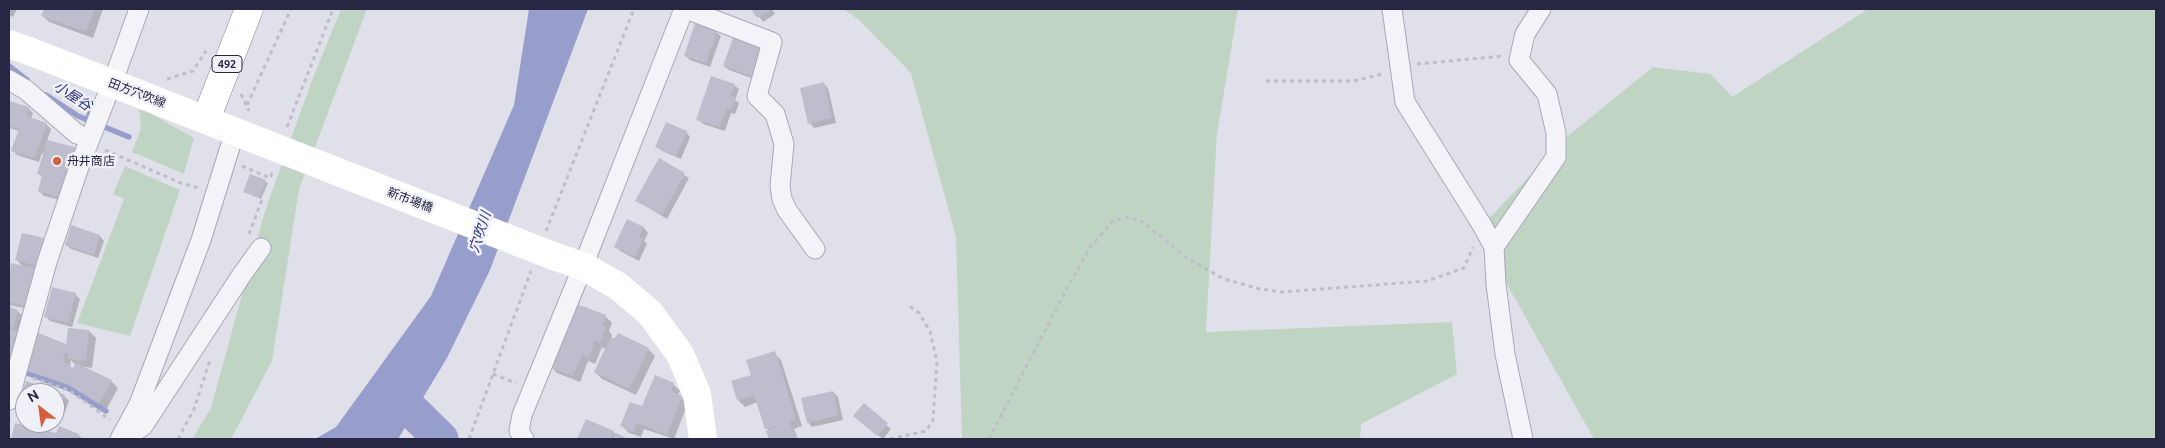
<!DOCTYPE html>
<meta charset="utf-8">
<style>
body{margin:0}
#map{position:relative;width:2165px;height:448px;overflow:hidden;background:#e0e0ea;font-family:Ubuntu,sans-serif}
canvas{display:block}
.frame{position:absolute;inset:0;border:10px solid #272743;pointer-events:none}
.north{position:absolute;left:15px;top:383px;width:50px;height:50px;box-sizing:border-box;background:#f0f0f7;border:1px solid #a0a0af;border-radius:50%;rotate:330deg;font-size:14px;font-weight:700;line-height:20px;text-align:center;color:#272743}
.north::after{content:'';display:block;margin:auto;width:18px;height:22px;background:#d75e3c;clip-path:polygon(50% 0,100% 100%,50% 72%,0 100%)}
</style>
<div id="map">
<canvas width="2165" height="448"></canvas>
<div class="frame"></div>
<div class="north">N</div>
</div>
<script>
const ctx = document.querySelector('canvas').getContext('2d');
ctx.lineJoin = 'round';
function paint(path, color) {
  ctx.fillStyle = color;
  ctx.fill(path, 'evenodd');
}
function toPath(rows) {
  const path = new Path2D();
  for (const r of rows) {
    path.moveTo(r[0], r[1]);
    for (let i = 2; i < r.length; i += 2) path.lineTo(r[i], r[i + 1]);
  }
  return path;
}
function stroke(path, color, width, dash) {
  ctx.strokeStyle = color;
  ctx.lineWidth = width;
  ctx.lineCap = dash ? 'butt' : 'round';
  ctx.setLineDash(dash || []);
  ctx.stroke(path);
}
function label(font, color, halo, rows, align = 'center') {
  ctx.font = font + ' Ubuntu,"Noto Sans JP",sans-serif';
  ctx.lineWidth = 5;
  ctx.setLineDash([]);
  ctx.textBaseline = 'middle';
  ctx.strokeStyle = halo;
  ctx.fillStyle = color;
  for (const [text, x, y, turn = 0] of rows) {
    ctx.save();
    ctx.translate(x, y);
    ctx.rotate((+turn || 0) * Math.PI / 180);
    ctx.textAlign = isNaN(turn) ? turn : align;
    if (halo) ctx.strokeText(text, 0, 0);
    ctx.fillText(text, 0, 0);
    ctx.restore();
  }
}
const green = toPath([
 [341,9,367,9,299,189,272,361,231,439,192,439,211,408,265,211,311,83],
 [844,9,1238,9,1217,133,1206,332,1452,322,1457,374,1361,424,1360,439,962,439,956,237,911,73,859,20],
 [1868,9,2156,9,2156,439,1594,439,1477,231,1569,135,1653,67,1711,74,1732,97],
 [139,107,194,138,184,174,132,152,141,128],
 [125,166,180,190,130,336,77,323,124,199,113,194]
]);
const water = toPath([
 [529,9,588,9,490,270,447,358,398,439,315,439,336,427,431,296,514,105]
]);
const shadow = toPath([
 [9,9,17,9,13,17,9,15],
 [45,9,103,9,93,38,49,22,43,16],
 [753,9,772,9,775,14,763,22],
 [716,32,721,36,710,67,690,60,686,56],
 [762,50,757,80,729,70,724,66],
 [824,84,828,88,836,123,814,128,810,123],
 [734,85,739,89,735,100,739,103,735,114,731,113,725,131,703,124,698,119],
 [9,103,28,108,33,113,31,119,46,124,51,129,47,141,77,149,68,202,44,196,39,191,43,178,39,174,44,154,42,153,39,162,17,155,13,150,19,131,9,128],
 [686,132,690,137,681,159,662,151,657,147],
 [659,160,689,178,667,219,637,201],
 [251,176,268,183,261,199,245,192],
 [628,221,644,228,648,233,644,241,647,244,639,261,620,251,616,247],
 [72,227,100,236,104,241,98,258,71,249,66,244],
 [44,240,48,244,42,270,35,268,42,275,34,310,9,305,9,278,24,268,17,260],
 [53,289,76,295,80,299,72,327,50,321,45,316],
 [9,309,17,311,22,315,9,366],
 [605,316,612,323,609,331,612,335,611,339,648,349,655,356,636,395,602,379,595,372,606,349,602,347,595,364,588,361,580,382,557,373,551,366],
 [89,331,96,338,92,368,80,366,111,381,118,388,106,410,77,390,35,377,28,371],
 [71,360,76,366,74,369,70,367],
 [774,353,781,360,802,426,794,429,798,439,771,439,758,402,745,407,738,400,752,376],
 [27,383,64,396,69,401,62,419,55,417,55,393,25,393,25,405,20,401],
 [673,384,680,391,678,395,688,403,674,439,644,429,641,437,629,433,622,426],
 [833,392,838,397,843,420,812,427,808,422],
 [864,405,891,429,883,439,859,420],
 [586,421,613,432,625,439,579,439],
 [16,424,55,435,78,435,83,439,12,439]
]);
const stream = toPath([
 [9,66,27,80],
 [46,95,78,116,129,137],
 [87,120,95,101],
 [27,373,70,389,106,411]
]);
const river = toPath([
 [396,395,441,439]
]);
const building = toPath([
 [44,9,94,9,86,32,41,16],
 [751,9,772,9,757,18],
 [695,23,717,30,706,63,684,56],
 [733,38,762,49,752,76,723,66],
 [711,76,735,84,731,96,735,97,731,110,726,109,720,127,696,120],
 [824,82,832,118,808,124,800,88],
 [9,101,29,107,26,116,47,123,35,158,11,151,19,129,9,126],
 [666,122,687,131,676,156,655,147],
 [47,140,78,148,63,199,38,191,42,176,37,174],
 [659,158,685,173,662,215,635,201],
 [250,174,266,180,259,198,243,192],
 [627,219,644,227,639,237,643,239,635,257,614,247],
 [71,225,100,235,94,255,65,245],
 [22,233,44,238,38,266,15,260],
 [11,263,38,269,29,307,9,302,9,274],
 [52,287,76,293,68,323,44,317],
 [574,303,606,315,602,325,606,327,600,343,595,341,589,358,582,355,573,376,549,367],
 [9,307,18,310,13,327,9,326],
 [68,328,89,330,86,361,68,359,68,353,64,354,63,361,73,368,76,363,112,380,99,404,68,384,27,371,36,332,66,344],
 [9,329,21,332,11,365,9,364],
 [618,333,649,348,629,389,594,372,610,338,615,338],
 [775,351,796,419,789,422,797,439,769,439,766,431,780,425,765,429,754,395,737,400,731,381,751,375,746,360],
 [655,375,674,383,671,391,682,396,667,435,637,423,634,432,620,426,630,402,642,406],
 [26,381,65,395,58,416,55,415,55,393,25,393,25,403,19,401],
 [833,391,839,415,807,423,801,398],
 [864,403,888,423,877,436,853,416],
 [586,419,614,431,610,439,577,439],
 [15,423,56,433,59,426,79,434,77,439,11,439],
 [616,433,628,439,613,439]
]);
const path = toPath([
 [1417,64,1503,56],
 [167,79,193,71,206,51],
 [1266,81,1354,81,1382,74],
 [241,94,249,111],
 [247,105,291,9],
 [287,127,333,9],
 [105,150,181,183,199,188],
 [242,166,270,178,273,171],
 [546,231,634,9],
 [249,234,263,197],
 [493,374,516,383],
 [33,378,69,390,110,420],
 [178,439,194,409,210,360],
 [469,439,531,271],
 [890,439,926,431,933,420,937,362,930,331,919,313,908,305],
 [989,439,1066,290,1091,246,1113,221,1130,217,1143,222,1187,258,1224,279,1260,289,1282,292,1427,281,1464,268,1473,247]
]);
const minor = toPath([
 [686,9,772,42,757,96,775,114,784,144,780,186,782,199,787,210,815,249],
 [1392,9,1405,102,1482,225,1494,247,1496,284,1505,354,1523,439],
 [9,80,26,90,77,134,90,139],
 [1494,247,1556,157,1556,133,1547,94,1519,60,1525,34,1541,9],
 [9,400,47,262,79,167,117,70,139,9],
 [120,439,139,404,201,240,231,144],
 [123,439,143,426,241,276,261,248],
 [524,439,519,431,522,415,583,266,684,9]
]);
const secondary = toPath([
 [9,44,29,51],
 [137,93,264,143],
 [556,257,583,266,618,286,650,313,680,354,697,394,703,439]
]);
const trunk = toPath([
 [206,119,249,9]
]);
const secondaryBridge = toPath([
 [29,51,137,93],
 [264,143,556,257]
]);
const markers = [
 [57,161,5,"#d75e3c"]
];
const shields = [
 [227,64,30]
];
const shieldNames = [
 ["492",227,64]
];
const streetNames = [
 ["田方穴吹線",137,93,21],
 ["新市場橋",410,200,21]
];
const poiNames = [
 ["舟井商店",67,161]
];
const waterNames = [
 ["小屋谷",73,96,33],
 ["穴吹川",480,232,-72]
];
paint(green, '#c0d4c3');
paint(water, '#989ecc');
paint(shadow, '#0003');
stroke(stream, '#989ecc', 5.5);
stroke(river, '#989ecc', 35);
paint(building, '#bdbdcd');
stroke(minor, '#a8a8b8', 21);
stroke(trunk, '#8687a2', 29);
stroke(path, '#bebec9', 3, [4, 4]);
stroke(minor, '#f3f3f8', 19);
stroke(secondary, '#fff', 28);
stroke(trunk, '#fff', 28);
stroke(secondaryBridge, '#fff', 28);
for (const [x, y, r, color] of markers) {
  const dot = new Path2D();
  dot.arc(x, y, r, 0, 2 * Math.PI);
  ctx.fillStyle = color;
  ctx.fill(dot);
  stroke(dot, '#f0f0f7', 2);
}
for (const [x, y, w] of shields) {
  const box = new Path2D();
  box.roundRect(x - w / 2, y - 8.5, w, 17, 4);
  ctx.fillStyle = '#f0f0f7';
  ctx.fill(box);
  stroke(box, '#272743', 1);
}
label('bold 11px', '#272743', null, shieldNames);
label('12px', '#272743', '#f0f0f7', streetNames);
label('12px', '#272743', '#f0f0f7', poiNames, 'left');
label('italic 14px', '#2e3479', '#f0f0f7', waterNames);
</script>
